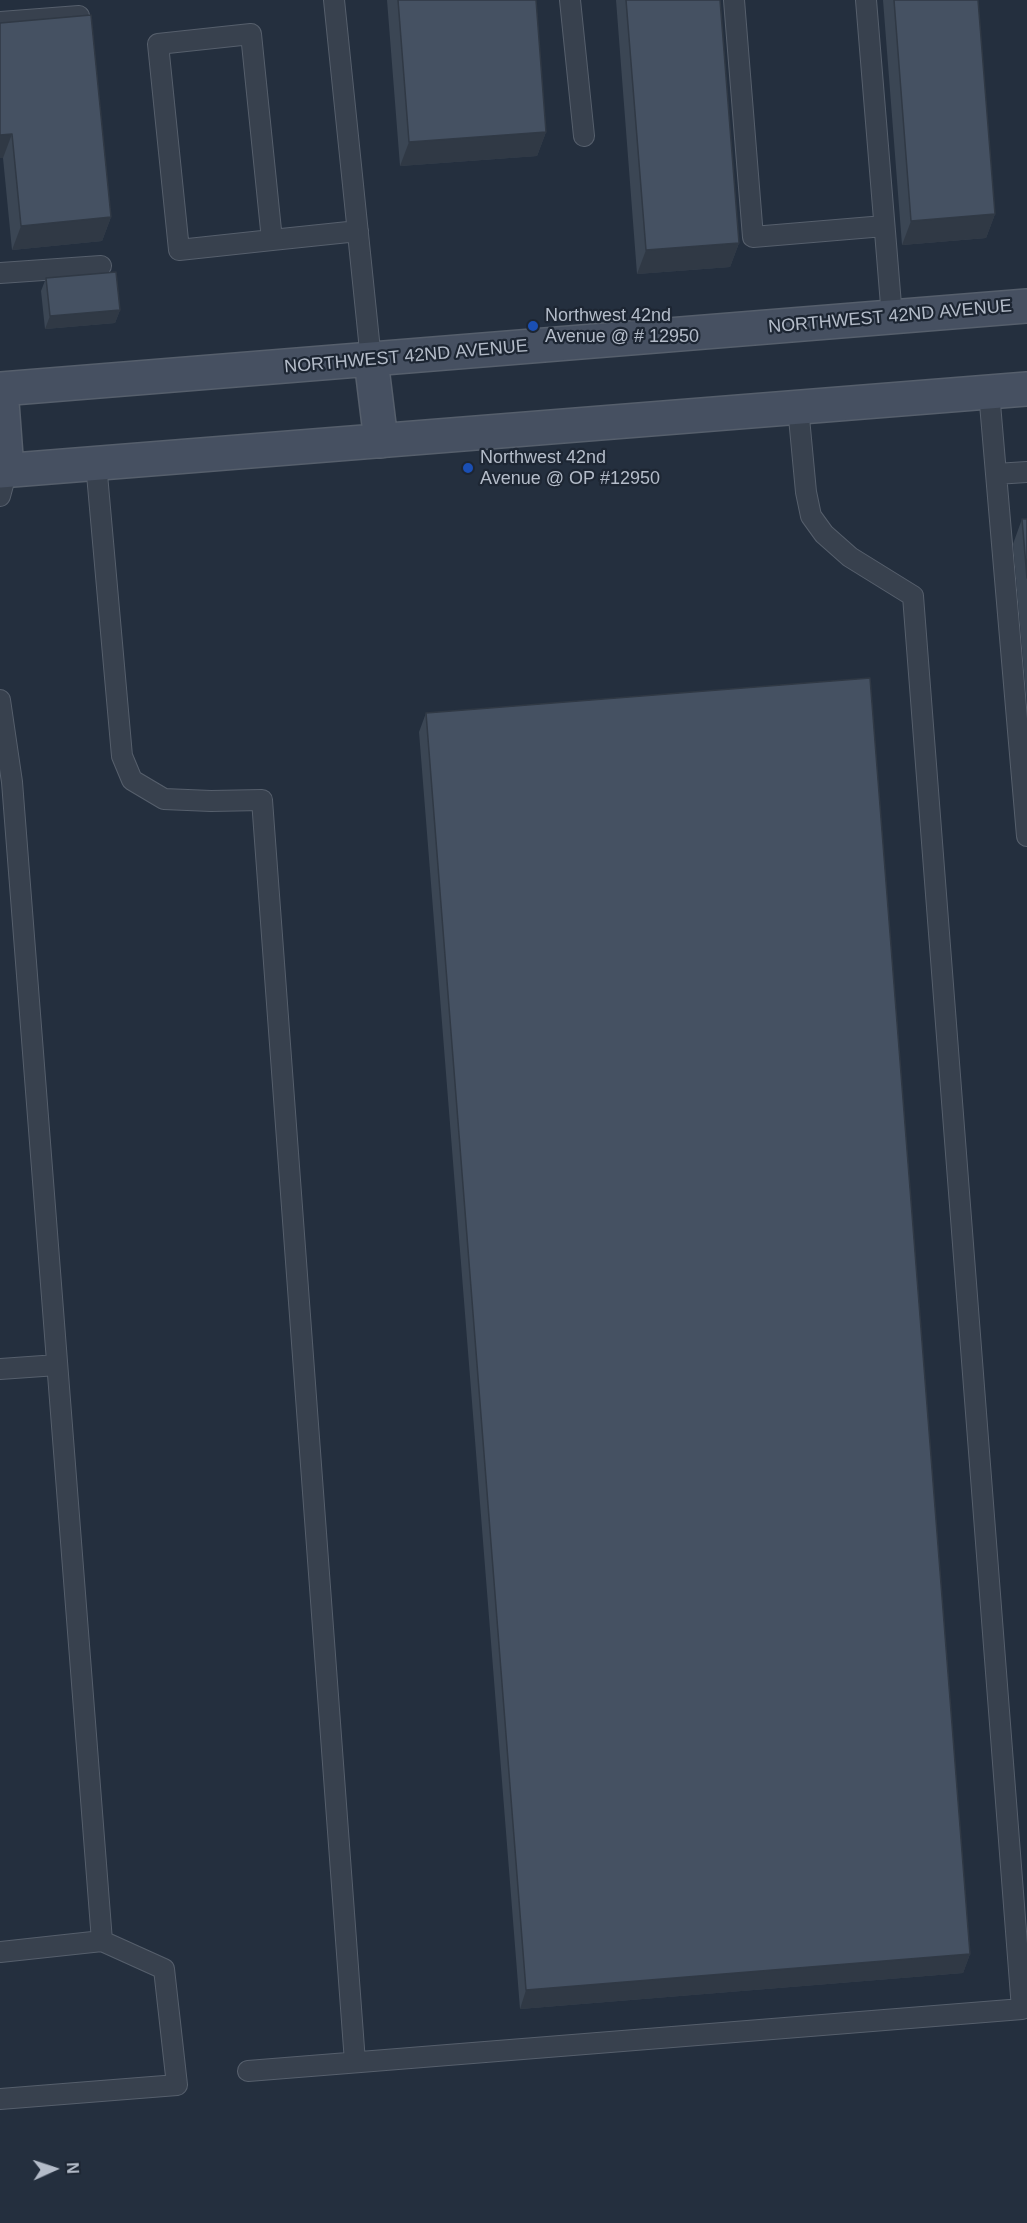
<!DOCTYPE html>
<style>
body{margin:0}
#map{position:relative;width:1027px;height:2223px;overflow:hidden;background:#242f3e;font-family:Arial,sans-serif}
canvas{display:block}
.north{position:absolute;left:24px;top:2139px;width:60px;height:60px;-webkit-text-stroke:4px #1d2633;paint-order:stroke;rotate:87deg;font-size:16px;font-weight:700;line-height:24px;text-align:center;color:#b4bcc9}
.north::after{content:'';display:block;margin:auto;width:21px;height:27px;background:#b4bcc9;clip-path:polygon(50% 0,100% 100%,50% 72%,0 100%)}
</style>
<div id="map">
<canvas width="1027" height="2223"></canvas>
<div class="north">N</div>
</div>
<script>
const ctx = document.querySelector('canvas').getContext('2d');
ctx.lineJoin = 'round';
function toPath(rows) {
  const path = new Path2D();
  for (const r of rows) {
    path.moveTo(r[0], r[1]);
    for (let i = 2; i < r.length; i += 2) path.lineTo(r[i], r[i + 1]);
  }
  return path;
}
function stroke(path, color, width, dash) {
  ctx.strokeStyle = color;
  ctx.lineWidth = width;
  ctx.lineCap = dash ? 'butt' : 'round';
  ctx.setLineDash(dash || []);
  ctx.stroke(path);
}
function paint(path, color) {
  ctx.fillStyle = color;
  ctx.fill(path, 'evenodd');
}
function label(font, color, halo, rows, align = 'center') {
  ctx.font = font + ' Arial,sans-serif';
  ctx.lineWidth = 4.5;
  ctx.setLineDash([]);
  ctx.textBaseline = 'middle';
  ctx.strokeStyle = halo;
  ctx.fillStyle = color;
  for (const [text, x, y, turn = 0] of rows) {
    ctx.save();
    ctx.translate(x, y);
    ctx.rotate((+turn || 0) * Math.PI / 180);
    ctx.textAlign = isNaN(turn) ? turn : align;
    if (halo) ctx.strokeText(text, 0, 0);
    ctx.fillText(text, 0, 0);
    ctx.restore();
  }
}
const service = toPath([
 [334,0,371,360],
 [570,0,584,136],
 [734,0,753,237,884,226],
 [866,0,892,317],
 [0,22,79,16],
 [272,240,251,34,158,44,179,250,272,240,358,231],
 [0,273,101,266],
 [989,392,1027,836],
 [96,463,122,756,132,780,164,799,211,801,262,800,355,2062],
 [996,474,1027,472],
 [0,496,7,470],
 [0,700,12,782,102,1941],
 [0,1369,57,1365],
 [0,1952,102,1941,164,1969,177,2085,0,2099],
 [248,2071,1022,2009,913,596,850,557,824,534,811,516,806,492,798,407]
]);
const secondary = toPath([
 [371,360,381,441],
 [0,389,1027,306],
 [1,389,7,470],
 [0,471,1027,389]
]);
const wall = toPath([
 [387,0,536,0,546,132,537,156,400,166],
 [616,0,720,0,739,243,730,267,637,274],
 [883,0,978,0,995,214,986,238,902,245],
 [0,23,111,217,102,241,12,250,3,158,0,158],
 [46,278,120,310,115,323,45,329,41,291],
 [1022,519,1027,519,1027,704,1013,544],
 [426,713,970,1954,963,1973,520,2009,419,732]
]);
const shadedWall = toPath([
 [546,132,537,156,400,166,409,142],
 [12,134,3,158,0,158,0,135],
 [995,214,986,238,902,245,911,221],
 [111,217,102,241,12,250,21,226],
 [739,243,730,267,637,274,646,250],
 [120,310,115,323,45,329,50,316],
 [970,1954,963,1973,520,2009,526,1990]
]);
const building = toPath([
 [398,0,536,0,546,132,409,142,398,0],
 [626,0,720,0,739,243,646,250,626,0],
 [894,0,978,0,995,214,911,221,894,0],
 [91,15,111,217,21,226,12,134,0,135,0,23,91,15],
 [116,272,120,310,50,316,46,278,116,272],
 [1022,519,1027,519,1027,578,1022,519],
 [870,678,970,1954,526,1990,426,713,870,678]
]);
const markers = [
 [533,326,6,"#1a4fb4"],
 [468,468,6,"#1a4fb4"]
];
const poiNames = [
 ["Northwest 42nd",545,316],
 ["Avenue @ # 12950",545,337],
 ["Northwest 42nd",480,458],
 ["Avenue @ OP #12950",480,479]
];
const streetNames = [
 ["NORTHWEST 42ND AVENUE",890,317,-5],
 ["NORTHWEST 42ND AVENUE",406,357,-5]
];
stroke(service, '#565f6c', 22);
stroke(secondary, '#565f6c', 36);
stroke(service, '#38414e', 20);
stroke(secondary, '#465061', 33);
paint(wall, '#3b4654');
paint(shadedWall, '#303945');
paint(building, '#455162');
stroke(building, '#303945', 1.5);
for (const [x, y, r, color] of markers) {
  const dot = new Path2D();
  dot.arc(x, y, r, 0, 2 * Math.PI);
  ctx.fillStyle = color;
  ctx.fill(dot);
  stroke(dot, '#1d2633', 2);
}
label('18px', '#b4bcc9', '#1d2633', poiNames, 'left');
label('18px', '#b4bcc9', '#1d2633', streetNames);
</script>
